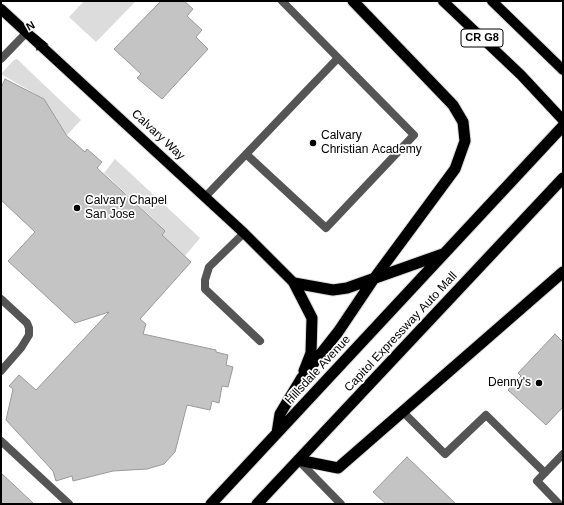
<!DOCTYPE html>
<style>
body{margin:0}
#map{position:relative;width:564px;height:505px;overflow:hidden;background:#fff;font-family:Helvetica,sans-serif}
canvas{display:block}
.frame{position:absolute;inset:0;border:2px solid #000;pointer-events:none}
.north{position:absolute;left:16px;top:16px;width:40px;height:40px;-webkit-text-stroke:3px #fff;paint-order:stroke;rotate:331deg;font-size:11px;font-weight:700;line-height:16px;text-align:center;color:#000}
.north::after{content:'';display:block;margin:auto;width:14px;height:18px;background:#000;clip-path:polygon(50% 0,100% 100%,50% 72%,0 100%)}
</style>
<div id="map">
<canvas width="564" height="505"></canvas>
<div class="frame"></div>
<div class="north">N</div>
</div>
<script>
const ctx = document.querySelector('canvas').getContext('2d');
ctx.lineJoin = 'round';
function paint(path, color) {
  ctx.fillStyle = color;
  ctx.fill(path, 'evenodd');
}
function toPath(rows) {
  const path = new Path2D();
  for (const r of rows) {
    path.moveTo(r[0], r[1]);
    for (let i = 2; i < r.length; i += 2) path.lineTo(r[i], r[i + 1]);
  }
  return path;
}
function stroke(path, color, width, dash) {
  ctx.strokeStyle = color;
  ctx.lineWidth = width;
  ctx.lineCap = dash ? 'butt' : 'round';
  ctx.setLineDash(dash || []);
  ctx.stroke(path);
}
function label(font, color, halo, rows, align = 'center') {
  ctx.font = font + ' Helvetica,sans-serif';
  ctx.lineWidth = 3.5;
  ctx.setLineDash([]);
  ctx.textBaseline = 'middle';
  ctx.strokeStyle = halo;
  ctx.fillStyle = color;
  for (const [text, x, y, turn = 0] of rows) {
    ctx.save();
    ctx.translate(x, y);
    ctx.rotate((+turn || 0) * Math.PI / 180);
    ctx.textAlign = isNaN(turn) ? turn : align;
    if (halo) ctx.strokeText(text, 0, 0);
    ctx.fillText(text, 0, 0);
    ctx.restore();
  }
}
const green = toPath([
 [84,1,136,1,96,42,69,17],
 [17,59,81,120,67,135,44,99,1,74,14,60],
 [115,159,200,238,185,256,162,235,165,231,161,226,104,173]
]);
const building = toPath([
 [161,1,184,1,193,9,187,16,202,30,196,37,208,49,162,99,137,78,141,74,114,49,161,1],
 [5,79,44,99,67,136,85,152,87,149,102,162,97,168,161,227,165,231,162,235,191,262,140,319,146,324,143,334,216,350,216,352,228,355,226,365,233,367,228,387,222,386,219,403,212,401,210,410,187,405,175,452,164,464,147,469,113,471,73,481,72,476,56,481,53,471,6,420,13,389,9,386,19,375,36,390,109,312,75,323,8,261,35,232,1,200,1,88,5,79],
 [555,334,563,342,563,407,546,425,508,390,521,376,518,373,555,334],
 [407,457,456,504,386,504,373,492,407,457],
 [1,473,15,486,34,504,1,504,1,473]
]);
const service = toPath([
 [1,59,27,32],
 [246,154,326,228,414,135,282,1],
 [205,197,338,58],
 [244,233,209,267,205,280,205,289,260,341],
 [1,299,27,323,29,328,29,335,21,348,1,371],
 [403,412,445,454,486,415,545,473],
 [1,441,69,504],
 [298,460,341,504],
 [559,504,537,481,563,454]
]);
const primary = toPath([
 [443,1,521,75,563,120],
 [492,1,563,70],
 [1,9,244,233,294,283]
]);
const trunk = toPath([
 [294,283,333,290,347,288,443,254],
 [294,283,312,318,311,353,304,371],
 [277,433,280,414,301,379,338,332,373,280,455,169,465,141,463,122,453,105,353,1],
 [298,460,338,468,563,272],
 [211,504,563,126],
 [257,504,563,178]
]);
const markers = [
 [313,143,4,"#000"],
 [77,208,4,"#000"],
 [539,383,4,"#000"]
];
const shields = [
 [482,38,42]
];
const shieldNames = [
 ["CR G8",482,38]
];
const streetNames = [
 ["Calvary Way",158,135,43],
 ["Capitol Expressway Auto Mall",401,332,-47],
 ["Hillsdale Avenue",318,370,-47]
];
const poiNames = [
 ["Calvary",321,136],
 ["Christian Academy",321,150],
 ["Calvary Chapel",85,201],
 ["San Jose",85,215],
 ["Denny's",531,383,"right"]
];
paint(green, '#dcdcdc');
paint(building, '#c4c4c4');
stroke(building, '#999', 1);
stroke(primary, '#dbdbdb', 12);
stroke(trunk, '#dbdbdb', 13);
stroke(service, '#555', 8);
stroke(primary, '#000', 10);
stroke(trunk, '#000', 11);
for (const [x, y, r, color] of markers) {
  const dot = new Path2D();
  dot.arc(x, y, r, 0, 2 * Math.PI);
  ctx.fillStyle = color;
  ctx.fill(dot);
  stroke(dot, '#fff', 1.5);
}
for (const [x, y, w] of shields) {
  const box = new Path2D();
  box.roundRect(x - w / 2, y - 9, w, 18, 3);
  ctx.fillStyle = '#fff';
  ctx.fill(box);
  stroke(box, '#000', 1);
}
label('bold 11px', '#000', null, shieldNames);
label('12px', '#000', '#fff', streetNames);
label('12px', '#000', '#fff', poiNames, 'left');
</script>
